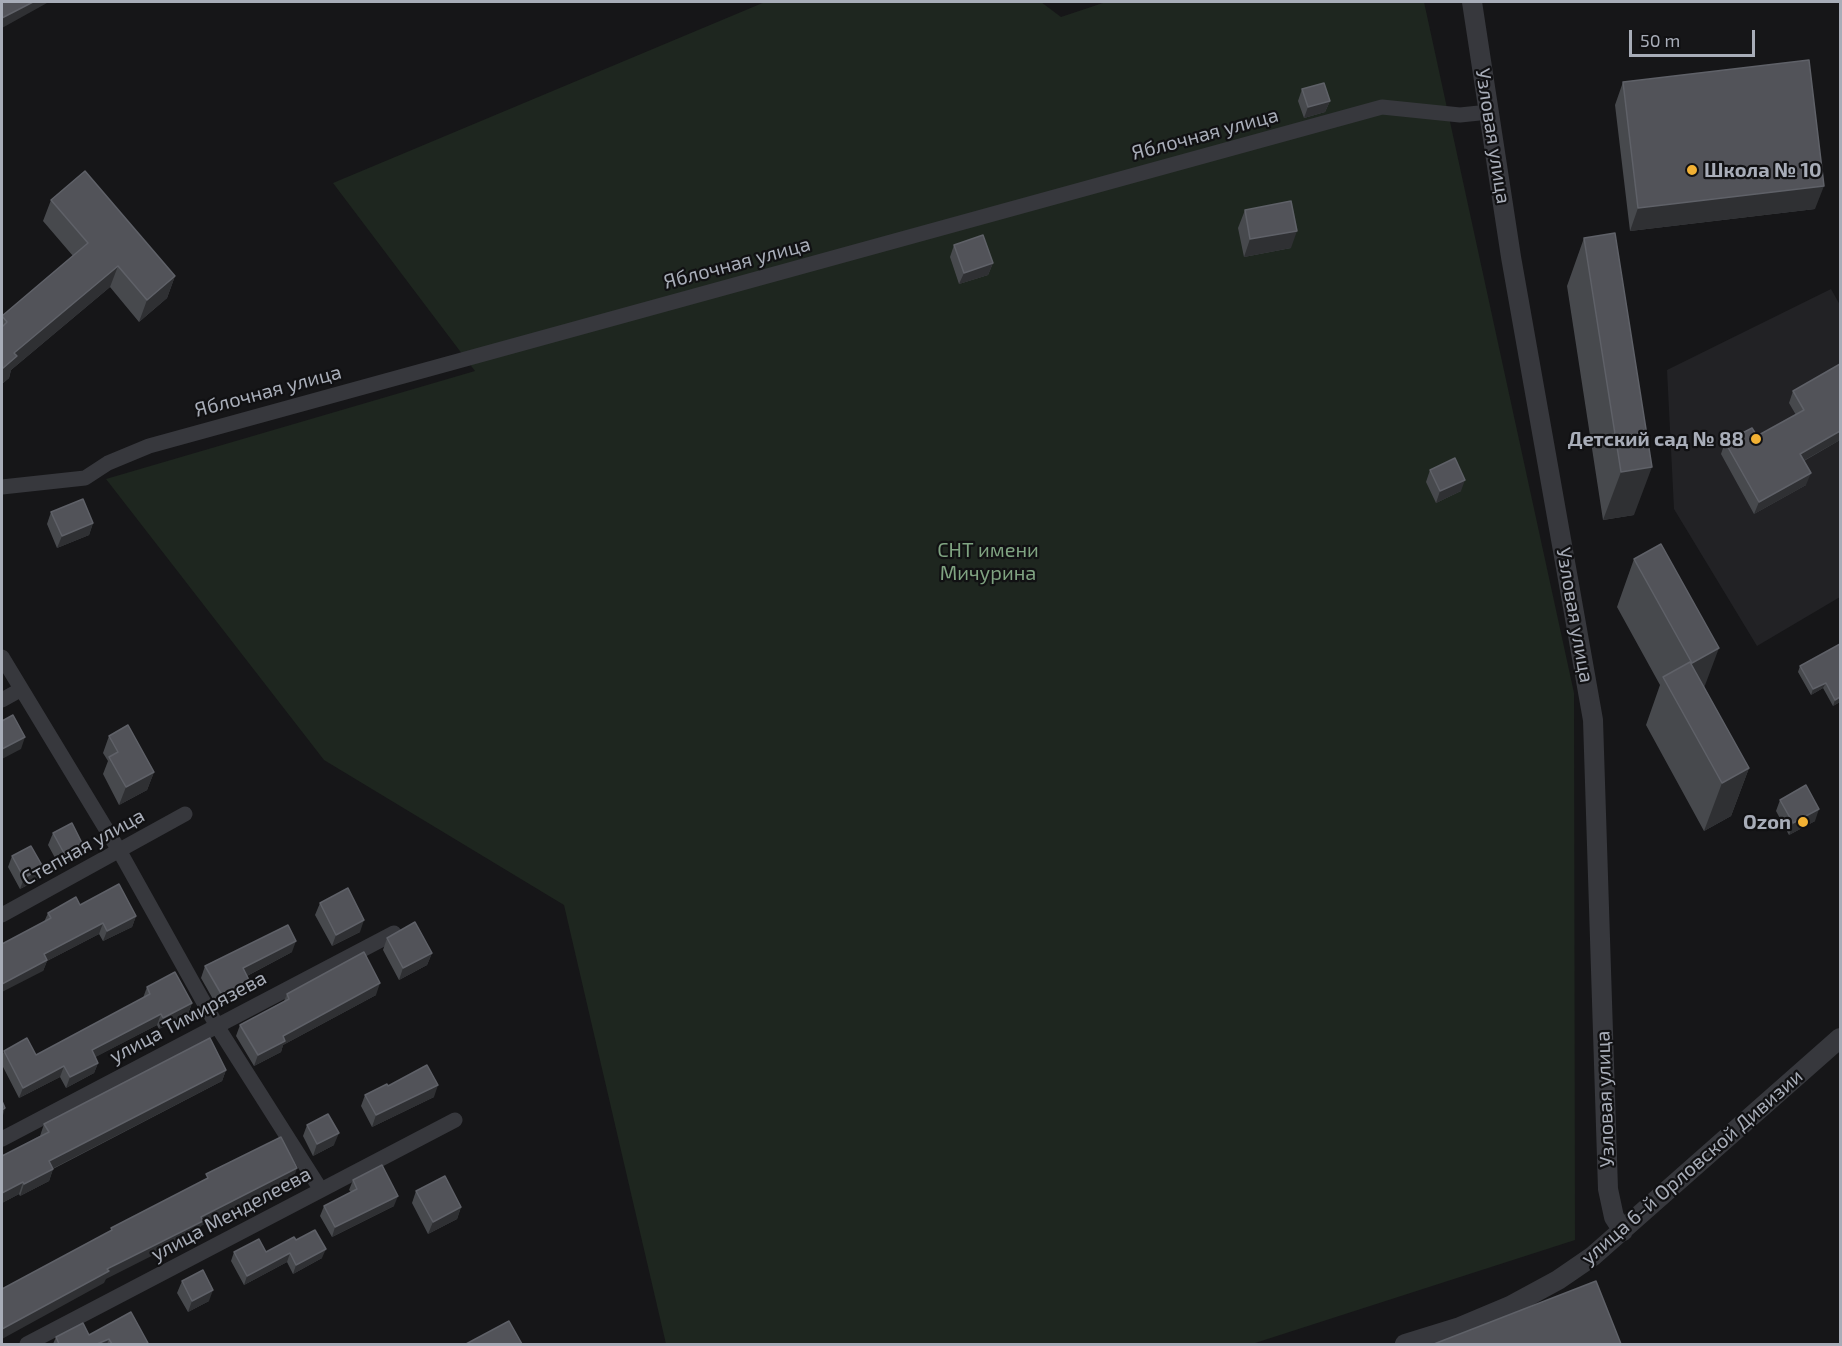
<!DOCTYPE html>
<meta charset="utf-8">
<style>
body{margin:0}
#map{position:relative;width:1842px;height:1346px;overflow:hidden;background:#161618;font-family:"Exo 2",sans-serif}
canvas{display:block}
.frame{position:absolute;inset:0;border:3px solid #a8adb8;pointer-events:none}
.scale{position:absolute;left:1629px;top:30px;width:126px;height:27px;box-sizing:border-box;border:3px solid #a8adb8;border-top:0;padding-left:8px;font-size:18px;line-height:21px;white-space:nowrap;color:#a8adb8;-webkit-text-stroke:4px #111113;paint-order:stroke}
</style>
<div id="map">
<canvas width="1842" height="1346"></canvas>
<div class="frame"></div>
<div class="scale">50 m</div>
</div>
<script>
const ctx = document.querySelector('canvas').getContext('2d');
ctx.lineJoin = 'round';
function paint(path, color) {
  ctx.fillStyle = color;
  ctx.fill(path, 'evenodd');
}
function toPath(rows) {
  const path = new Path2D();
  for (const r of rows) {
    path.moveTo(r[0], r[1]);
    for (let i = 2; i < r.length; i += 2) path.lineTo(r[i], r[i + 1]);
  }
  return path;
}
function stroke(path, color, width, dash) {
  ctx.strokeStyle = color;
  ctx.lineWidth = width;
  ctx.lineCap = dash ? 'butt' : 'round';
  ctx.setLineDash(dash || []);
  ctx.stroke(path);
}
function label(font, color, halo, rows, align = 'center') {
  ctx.font = font + ' "Exo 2",sans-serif';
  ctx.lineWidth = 4.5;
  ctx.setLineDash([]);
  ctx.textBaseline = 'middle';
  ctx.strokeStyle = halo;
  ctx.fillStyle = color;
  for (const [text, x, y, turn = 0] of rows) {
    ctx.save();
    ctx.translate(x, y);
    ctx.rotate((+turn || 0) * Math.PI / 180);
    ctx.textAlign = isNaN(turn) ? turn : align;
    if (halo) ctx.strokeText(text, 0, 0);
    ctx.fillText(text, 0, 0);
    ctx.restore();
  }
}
const built = toPath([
 [1831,289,1840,305,1840,597,1757,646,1674,509,1667,370]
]);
const green = toPath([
 [765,2,1041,2,1061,17,1106,2,1424,2,1574,693,1575,1240,1252,1344,666,1344,564,905,324,760,106,479,475,371,333,183]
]);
const minor = toPath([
 [2,487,85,478,108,463,149,446,1382,107,1460,115,1489,112],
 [2,657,120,852,217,1026,321,1190],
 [2,700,20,690],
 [2,915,185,814],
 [2,1139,394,933],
 [27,1344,455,1120]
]);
const tertiary = toPath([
 [1472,2,1511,257,1593,720,1608,1189,1614,1217,1623,1231],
 [1405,1344,1460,1327,1510,1306,1558,1280,1593,1256,1840,1038]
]);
const wall = toPath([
 [1623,82,1815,209,1630,231,1615,105],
 [1302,89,1330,101,1325,112,1304,118,1298,101],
 [51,200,175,276,167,298,139,322,110,287,11,370,9,378,2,384,2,316,73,256,43,221],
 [1245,210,1291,248,1244,257,1238,228],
 [1584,238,1634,515,1603,520,1567,286],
 [954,245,993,263,988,275,959,284,950,257],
 [1840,364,1840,440,1804,461,1806,485,1754,514,1721,454,1725,442,1757,436,1796,415,1789,403,1793,391],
 [1430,470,1461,491,1436,503,1426,482],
 [51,512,93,523,89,535,57,548,47,524],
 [1661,544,1704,687,1749,768,1731,816,1704,831,1646,725,1660,685,1617,607,1634,559],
 [1840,644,1840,702,1833,706,1823,688,1811,695,1798,672,1800,666],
 [109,736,154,772,147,790,119,805,103,774,108,761,103,753],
 [1780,800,1815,821,1789,835,1776,811],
 [53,833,79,856,60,867,48,845],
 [12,856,39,879,20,889,8,867],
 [320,903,360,932,332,946,315,915],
 [80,905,136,916,132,927,103,941,99,934,47,961,43,971,44,922,48,913],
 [387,938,432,953,427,965,399,980,383,950],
 [292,952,247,976,246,994,218,1008,201,978,205,966],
 [147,987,192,1003,188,1014,159,1029,157,1025,95,1057,98,1063,94,1073,66,1088,60,1077,19,1098,2,1065,2,1056,4,1051,36,1055,143,998],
 [287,994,376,995,283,1045,281,1052,254,1066,236,1036,240,1025,284,1001],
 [226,1070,222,1081,53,1169,49,1181,20,1196,19,1194,2,1203,2,1156,40,1136,44,1124],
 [365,1095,434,1097,372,1127,361,1106],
 [307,1125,334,1145,313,1156,303,1136],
 [353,1180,394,1206,332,1237,320,1216,324,1206,351,1192,349,1190],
 [416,1191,461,1207,457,1219,428,1234,412,1203],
 [296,1240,322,1258,293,1274,287,1262,244,1285,231,1261,234,1252,266,1252],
 [182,1281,209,1301,188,1312,177,1293],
 [89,1335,148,1343,147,1344,53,1344,56,1337]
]);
const shadedWall = toPath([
 [33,2,48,2,47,3,2,28,2,18],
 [1330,101,1325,112,1304,118,1308,107],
 [1824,186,1815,209,1630,231,1638,208],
 [1297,231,1291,248,1244,257,1250,239],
 [993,263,988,275,959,284,964,273],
 [118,266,110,287,11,370,9,378,2,384,2,369,14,353],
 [175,276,167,298,139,322,147,300],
 [1840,431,1840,440,1796,465,1800,454],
 [1652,467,1634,515,1603,520,1621,472],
 [1811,473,1806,485,1754,514,1759,502],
 [1465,480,1461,491,1436,503,1440,491],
 [93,523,89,535,57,548,62,536],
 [1719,648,1701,696,1678,702,1692,663],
 [1826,683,1823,688,1811,695,1813,689],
 [1840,697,1840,702,1833,706,1835,700],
 [25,737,21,749,2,759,2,749],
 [1749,768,1731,816,1704,831,1722,783],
 [154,772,147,790,119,805,126,787],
 [1819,809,1815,821,1789,835,1793,823],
 [83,845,79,856,60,867,65,855],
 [43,867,39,879,20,889,24,878],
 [136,916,132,927,103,941,107,931],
 [364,920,360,932,332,946,336,935],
 [103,923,99,934,47,961,43,971,2,992,2,984,44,954],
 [296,941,292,952,239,980,243,968],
 [432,953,427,965,399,980,403,968],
 [250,982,246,994,218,1008,223,997],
 [380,983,376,995,283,1045,281,1052,254,1066,258,1055,283,1036],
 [192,1003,188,1014,159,1029,163,1018],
 [161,1014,157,1025,88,1061,92,1050],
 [98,1063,94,1073,66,1088,70,1077],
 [64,1066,60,1077,19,1098,23,1088],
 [226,1070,222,1081,44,1173,49,1161],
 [438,1085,434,1097,372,1127,376,1115],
 [5,1108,2,1119,2,1110],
 [339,1133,334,1145,313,1156,317,1144],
 [297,1168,293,1180,201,1226,199,1232,106,1279,104,1283,2,1339,2,1329,201,1217],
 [53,1169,49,1181,20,1196,24,1184],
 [23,1182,19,1194,2,1203,2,1193],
 [398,1196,394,1206,332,1237,335,1227],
 [461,1207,457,1219,428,1234,433,1222],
 [326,1249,322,1258,293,1274,296,1265],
 [290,1253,287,1262,244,1285,247,1276],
 [213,1290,209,1301,188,1312,192,1301],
 [109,1339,107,1344,97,1344]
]);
const building = toPath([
 [2,2,33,2,2,18,2,2],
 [1809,60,1824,186,1638,208,1623,82,1809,60],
 [1324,83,1330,101,1308,107,1302,89,1324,83],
 [85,171,175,276,147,300,118,266,14,353,17,356,2,369,2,327,7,322,2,316,88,243,51,200,85,171],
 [1291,201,1297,231,1250,239,1245,210,1291,201],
 [1615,233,1652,467,1621,472,1584,238,1615,233],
 [983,235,993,263,964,273,954,245,983,235],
 [1840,364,1840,431,1800,454,1811,473,1759,502,1725,442,1752,428,1757,436,1804,410,1793,391,1840,364],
 [1455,458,1465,480,1440,491,1430,470,1455,458],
 [83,499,93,523,62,536,51,512,83,499],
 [1661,544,1719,648,1692,663,1634,559,1661,544],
 [1840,644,1840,697,1835,700,1826,683,1813,689,1800,666,1840,644],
 [1690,662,1749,768,1722,783,1663,677,1690,662],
 [13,715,25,737,2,749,2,721,13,715],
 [128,725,154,772,126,787,109,757,118,752,109,736,128,725],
 [1806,785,1819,809,1793,823,1780,800,1806,785],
 [72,823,83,845,65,855,53,833,72,823],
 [31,846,43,867,24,878,12,856,31,846],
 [119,884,136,916,107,931,103,923,44,954,47,960,2,984,2,944,51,918,48,913,76,897,80,905,119,884],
 [348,888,364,920,336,935,320,903,348,888],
 [415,922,432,953,403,968,387,938,415,922],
 [288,925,296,941,243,968,250,982,223,997,205,966,288,925],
 [364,952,380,983,283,1036,285,1041,258,1055,240,1025,289,999,287,994,364,952],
 [175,972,192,1003,163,1018,161,1014,92,1050,98,1063,70,1077,64,1066,23,1088,4,1051,27,1038,36,1055,150,994,147,987,175,972],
 [210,1038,226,1070,49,1161,53,1169,24,1184,23,1182,2,1193,2,1156,49,1132,44,1124,210,1038],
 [427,1065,438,1085,376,1115,365,1095,387,1084,388,1086,427,1065],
 [2,1101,5,1108,2,1110,2,1101],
 [328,1114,339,1133,317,1144,307,1125,328,1114],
 [281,1137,297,1168,201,1217,203,1221,107,1269,109,1271,2,1329,2,1289,112,1230,111,1228,208,1178,206,1174,281,1137],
 [382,1165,398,1196,335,1227,324,1206,357,1189,353,1180,382,1165],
 [445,1176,461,1207,433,1222,416,1191,445,1176],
 [315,1230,326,1249,296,1265,290,1253,247,1276,234,1252,259,1239,266,1252,294,1237,296,1240,315,1230],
 [203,1270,213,1290,192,1301,182,1281,203,1270],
 [1596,1281,1621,1344,1434,1344,1596,1281],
 [131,1312,148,1343,145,1344,112,1344,109,1339,97,1344,59,1344,56,1337,83,1323,89,1335,131,1312],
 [509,1321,522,1344,466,1344,509,1321]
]);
const markers = [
 [1692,170,6,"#f2b134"],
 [1756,439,6,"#f2b134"],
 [1803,822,6,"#f2b134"]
];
const streetNames = [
 ["Яблочная улица",1205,134,-15],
 ["Узловая улица",1493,136,81],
 ["Яблочная улица",737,263,-15],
 ["Яблочная улица",268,391,-15],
 ["Узловая улица",1575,615,80],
 ["Степная улица",83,847,-29],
 ["улица Тимирязева",188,1017,-28],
 ["Узловая улица",1605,1099,-92],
 ["улица 6-й Орловской Дивизии",1692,1167,-41],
 ["улица Менделеева",231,1214,-28]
];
const poiNames = [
 ["Школа № 10",1704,170,"left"],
 ["Детский сад № 88",1744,439],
 ["Ozon",1791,822]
];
const parkNames = [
 ["СНТ имени",988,550],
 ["Мичурина",988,573]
];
paint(built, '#222225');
paint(green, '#1e261f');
stroke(minor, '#37383d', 15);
stroke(tertiary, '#37383d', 20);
paint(wall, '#47494d');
paint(shadedWall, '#2f3033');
paint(building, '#525359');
stroke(building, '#5f6168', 1.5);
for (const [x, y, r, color] of markers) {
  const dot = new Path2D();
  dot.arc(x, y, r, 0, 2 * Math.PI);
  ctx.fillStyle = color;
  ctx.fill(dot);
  stroke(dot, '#111113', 2);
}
label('20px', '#a8adb8', '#111113', streetNames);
label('bold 20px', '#a8adb8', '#111113', poiNames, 'right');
label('20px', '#7fa381', '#111113', parkNames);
</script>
